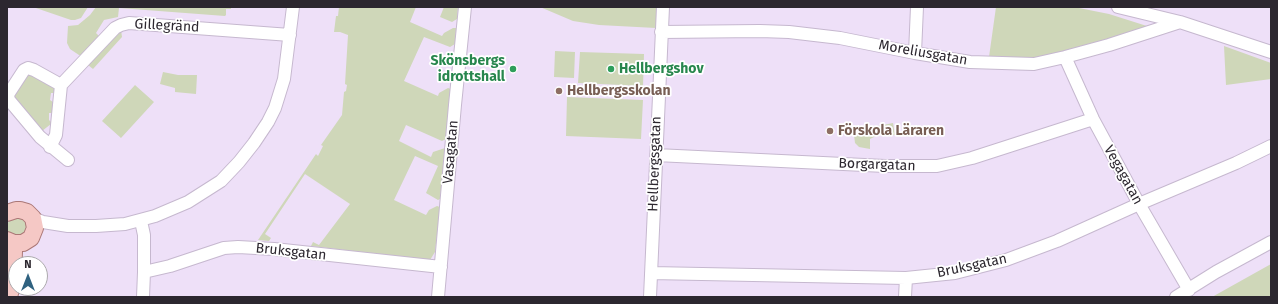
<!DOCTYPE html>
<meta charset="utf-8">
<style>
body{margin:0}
#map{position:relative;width:1278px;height:304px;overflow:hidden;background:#eee0f8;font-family:"Fira Sans",sans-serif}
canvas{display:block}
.frame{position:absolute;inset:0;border:8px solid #2c272f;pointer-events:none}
.north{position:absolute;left:8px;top:256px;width:40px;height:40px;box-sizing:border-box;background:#fff;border:1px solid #aba9ac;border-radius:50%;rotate:0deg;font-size:11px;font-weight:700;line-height:16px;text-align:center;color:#2c272f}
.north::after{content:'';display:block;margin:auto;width:14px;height:18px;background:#306280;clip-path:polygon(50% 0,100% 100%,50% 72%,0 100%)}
</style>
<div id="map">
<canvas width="1278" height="304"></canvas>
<div class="frame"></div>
<div class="north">N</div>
</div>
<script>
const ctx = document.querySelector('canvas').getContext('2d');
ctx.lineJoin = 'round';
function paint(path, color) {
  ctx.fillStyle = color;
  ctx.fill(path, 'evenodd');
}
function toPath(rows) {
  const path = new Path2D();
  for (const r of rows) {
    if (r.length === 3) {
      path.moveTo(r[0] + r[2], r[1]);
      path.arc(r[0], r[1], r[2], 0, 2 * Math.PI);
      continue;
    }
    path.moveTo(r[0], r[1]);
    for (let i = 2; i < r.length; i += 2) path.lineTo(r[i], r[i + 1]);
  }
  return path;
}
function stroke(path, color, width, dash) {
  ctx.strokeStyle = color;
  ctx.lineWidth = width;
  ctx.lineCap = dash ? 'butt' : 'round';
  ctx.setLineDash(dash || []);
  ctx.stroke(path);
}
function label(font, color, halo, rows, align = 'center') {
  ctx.font = font + ' "Fira Sans",sans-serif';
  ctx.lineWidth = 3.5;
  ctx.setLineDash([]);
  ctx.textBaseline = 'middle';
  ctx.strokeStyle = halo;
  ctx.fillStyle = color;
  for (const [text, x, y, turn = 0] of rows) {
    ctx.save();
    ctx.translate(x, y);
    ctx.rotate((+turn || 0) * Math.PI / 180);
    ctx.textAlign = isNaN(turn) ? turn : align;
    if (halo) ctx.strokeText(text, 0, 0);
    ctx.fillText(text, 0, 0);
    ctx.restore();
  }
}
const green = toPath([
 [33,7,88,7,81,18,75,20,71,20],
 [96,7,231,7,231,9,226,9,226,15,225,16,119,8,118,17,104,20,96,33,100,37,84,55,79,55,70,49,67,43,68,26,78,25,90,15],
 [339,7,416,7,410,22,442,36,444,33,453,28,456,28,455,44,450,47,424,37,404,81,438,96,439,93,448,88,451,89,446,139,442,141,406,125,399,141,431,157,433,152,445,148,440,199,438,200,426,193,438,166,415,156,394,200,426,215,429,210,437,206,440,207,435,252,430,260,311,246,313,242,319,245,350,204,305,174,265,234,271,238,269,241,258,240,316,154,318,156,323,146,321,145,342,115,344,92,346,91,347,85,345,84,348,35,340,32,334,32,336,16,338,16],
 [444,7,458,7,457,19,452,22,440,17],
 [540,7,657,7,656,28,599,25,573,21],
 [996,7,1074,7,1109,14,1150,27,1094,44,1033,58,989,57],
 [121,30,122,37,93,69,88,65],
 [1224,46,1271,63,1271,79,1226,85],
 [555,51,575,52,574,78,554,77],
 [580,52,644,54,643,86,578,83],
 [163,72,178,75,197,75,196,94,175,92,175,88,160,84],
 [30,73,54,88,54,93,51,93,50,100,53,102,52,113,49,113,49,120,51,122,51,124,42,131,13,98,13,95,24,75],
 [135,85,154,102,121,138,102,121],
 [567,97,643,100,641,139,566,136],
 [893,123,895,135,883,136,880,128,876,129,876,136,870,139,870,149,859,147,855,143,854,135,857,132,863,129],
 [17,227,10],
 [1271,264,1271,297,1212,297]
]);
const minor = toPath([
 [1118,7,1180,22,1271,52],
 [661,32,760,31,789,32,840,38,915,53,970,62,1034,64,1065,57,1109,45,1180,22],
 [915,53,917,7],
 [1065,57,1093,119,1139,204,1189,290],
 [61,85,34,70,28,68,24,70,9,93,8,96,9,100,40,137,68,160],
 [50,147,56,135,61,85,115,28,121,25,129,23,290,35],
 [656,155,885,166,937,166,972,158,1093,119],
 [33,218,43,222,68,226,96,226,125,224,155,216,188,202,221,181,239,162,254,143,268,122,275,108,284,79,293,7],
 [141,221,144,235,144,272,143,297],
 [144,272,170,266,224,248,238,247,274,249,441,267],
 [651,273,906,278,955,273,1006,260,1057,241,1139,204,1236,163,1271,146],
 [438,297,455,105,465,7],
 [650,297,663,7],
 [905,297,906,278],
 [1176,297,1216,272,1271,242]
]);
const major = toPath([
 [7,213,16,210,20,210,27,212,33,218,35,228,31,238,23,243,14,243,7,240],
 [9,242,13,246,14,251,13,278],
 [9,297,16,270]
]);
const markers = [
 [513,69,4,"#2e9e5b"],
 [611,69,4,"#2e9e5b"],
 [559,91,4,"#8d6e63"],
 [830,131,4,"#8d6e63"]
];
const streetNames = [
 ["Gillegränd",167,26,3],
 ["Moreliusgatan",923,53,10],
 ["Vasagatan",451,152,-85],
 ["Hellbergsgatan",655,164,-88],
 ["Borgargatan",877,165,2],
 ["Vegagatan",1123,175,61],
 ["Bruksgatan",291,252,6],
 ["Bruksgatan",972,266,-12]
];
const leisureNames = [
 ["Skönsbergs",505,61],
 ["idrottshall",505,77],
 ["Hellbergshov",619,69,"left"]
];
const educationNames = [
 ["Hellbergsskolan",567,91],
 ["Förskola Läraren",838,131]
];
paint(green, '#cfd7b9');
stroke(minor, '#c6b8cf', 14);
stroke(major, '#ab7877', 18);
stroke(minor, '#fff', 12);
stroke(major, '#f5c8c5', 16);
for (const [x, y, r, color] of markers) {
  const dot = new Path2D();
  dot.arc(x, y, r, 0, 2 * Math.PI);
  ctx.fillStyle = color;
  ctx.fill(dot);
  stroke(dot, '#fff', 1.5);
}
label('14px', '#2c272f', '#fff', streetNames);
label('bold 14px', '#27864d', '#fff', leisureNames, 'right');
label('bold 14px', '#785e54', '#fff', educationNames, 'left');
</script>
